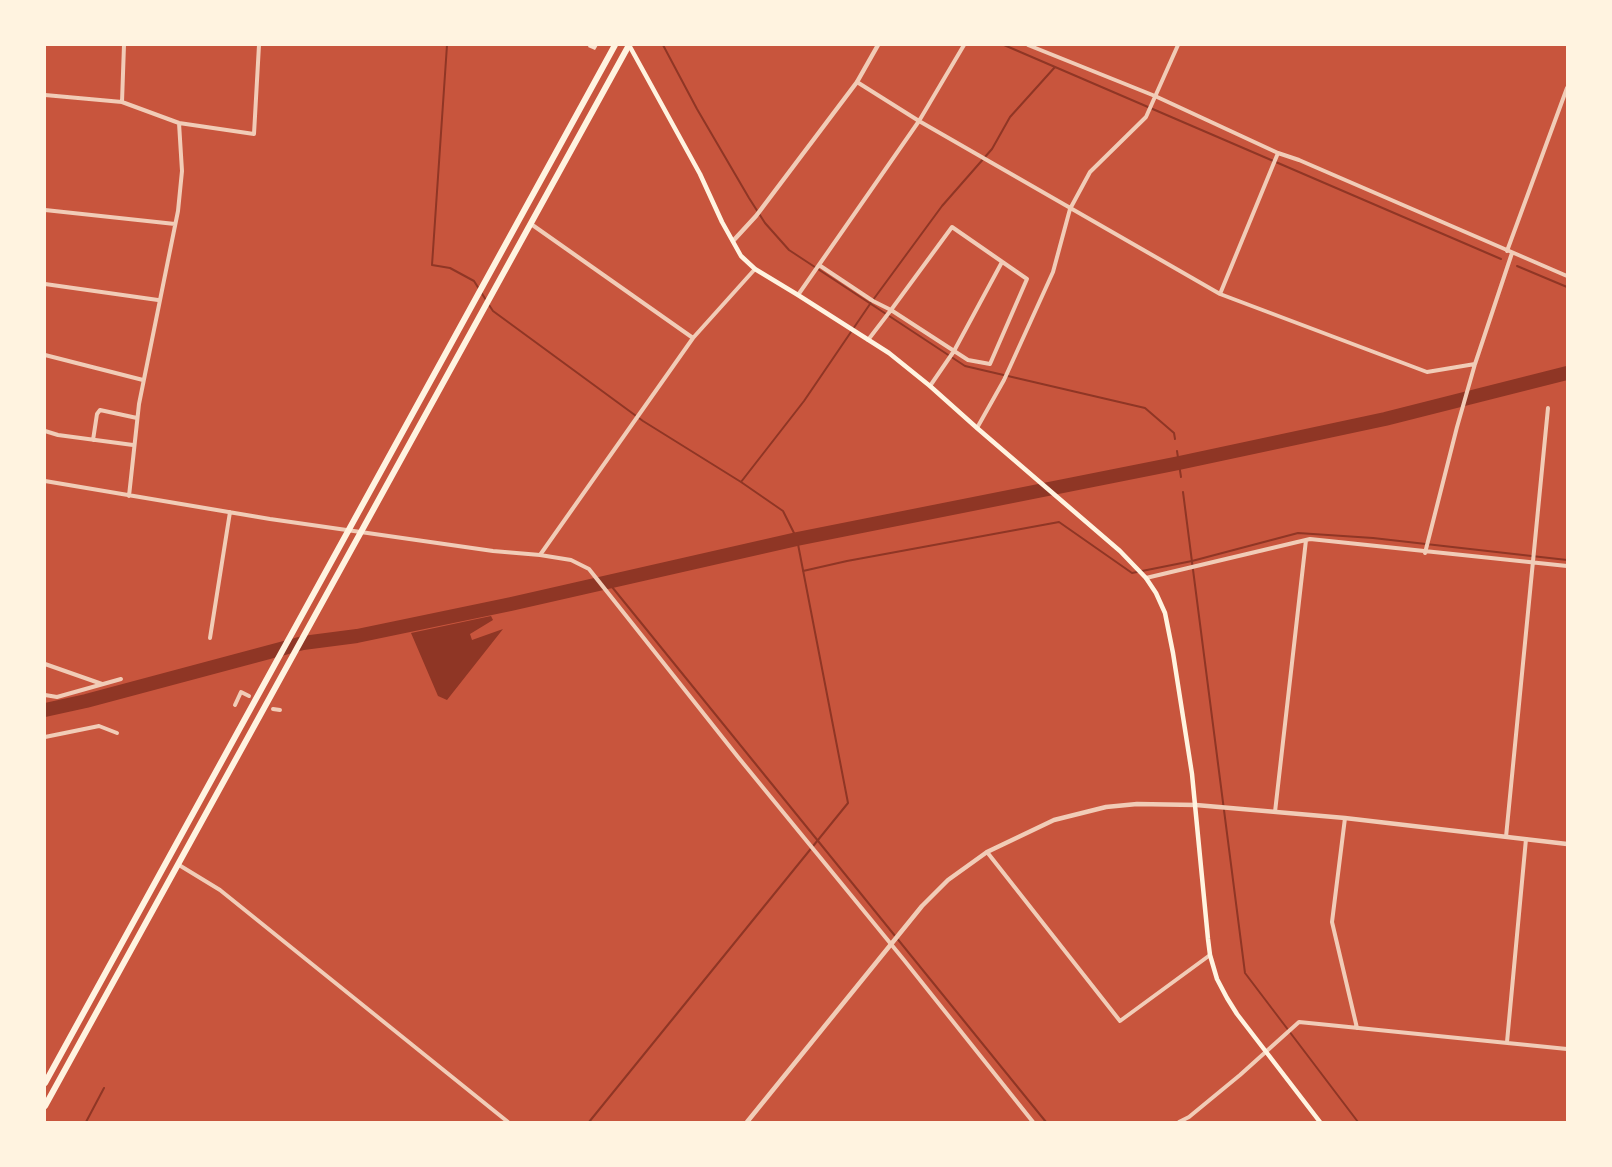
<!DOCTYPE html>
<style>
body{margin:0}
#map{position:relative;width:1612px;height:1167px;overflow:hidden;background:#c8553d;font-family:"Fira Sans Condensed",sans-serif}
canvas{display:block}
.frame{position:absolute;inset:0;border:46px solid #fff3e0;pointer-events:none}
</style>
<div id="map">
<canvas width="1612" height="1167"></canvas>
<div class="frame"></div>
</div>
<script>
const ctx = document.querySelector('canvas').getContext('2d');
ctx.lineJoin = 'round';
function paint(path, color) {
  ctx.fillStyle = color;
  ctx.fill(path, 'evenodd');
}
function toPath(rows) {
  const path = new Path2D();
  for (const r of rows) {
    path.moveTo(r[0], r[1]);
    for (let i = 2; i < r.length; i += 2) path.lineTo(r[i], r[i + 1]);
  }
  return path;
}
function stroke(path, color, width, dash) {
  ctx.strokeStyle = color;
  ctx.lineWidth = width;
  ctx.lineCap = dash ? 'butt' : 'round';
  ctx.setLineDash(dash || []);
  ctx.stroke(path);
}
const water = toPath([
 [491,616,493,620,470,634,472,640,503,629,447,700,438,696,411,633]
]);
const stream = toPath([
 [447,45,432,265,450,268,474,281,486,300],
 [663,45,697,109,749,198,765,223,789,250,965,366,1145,408,1174,433,1175,439],
 [1004,45,1501,259],
 [1517,266,1567,287],
 [489,305,493,311,643,421,741,482,783,511,797,539,848,803,589,1122],
 [1177,451,1181,477],
 [741,482,804,401,870,304,942,206,992,149,1010,117,1055,67],
 [1183,492,1245,973,1358,1122],
 [803,571,847,561,1059,522,1132,573,1192,561,1298,533,1373,538,1567,560],
 [608,582,1046,1122],
 [86,1122,104,1088]
]);
const river = toPath([
 [45,710,86,701,303,643,357,636,511,604,797,539,1179,463,1385,419,1567,373]
]);
const building = toPath([
 [589,45,598,45,595,50,588,47]
]);
const minor = toPath([
 [1028,45,1155,96,1278,153,1299,160,1567,276],
 [857,82,919,121,1220,294,1427,372,1475,364],
 [45,95,122,102,179,123,254,134,259,45],
 [122,102,124,45],
 [45,210,175,224],
 [531,224,693,338],
 [1507,251,1567,88],
 [819,265,873,301,891,310,968,360,990,364,1027,279,952,227,891,310,868,340],
 [45,284,158,300],
 [1220,294,1278,153],
 [798,295,919,121,964,45],
 [45,355,143,380],
 [930,386,954,351,1002,262],
 [977,428,1004,380,1053,272,1070,209,1090,172,1146,117,1178,45],
 [45,431,58,435,133,445],
 [93,440,97,414,100,410,137,418],
 [45,481,270,519,493,551,540,555,571,560,589,569,738,757,904,960,1033,1122],
 [129,496,139,404,178,211,182,171,179,123],
 [1425,553,1457,427,1475,364,1512,253],
 [540,555,693,338,755,269],
 [1146,578,1310,539,1567,566],
 [210,638,230,512],
 [45,664,102,684],
 [45,695,57,697,121,679],
 [235,705,241,692,249,696],
 [273,709,280,710],
 [45,737,99,726,117,733],
 [1275,812,1306,540],
 [1345,818,1332,922,1357,1028],
 [1506,837,1548,408],
 [987,852,1120,1021,1210,955],
 [179,865,220,890,508,1122],
 [1507,1042,1526,839],
 [1179,1122,1189,1117,1240,1075,1299,1022,1567,1049]
]);
const tertiary = toPath([
 [733,241,756,216,857,82,878,45],
 [747,1122,922,906,948,880,987,852,1054,820,1106,807,1137,804,1196,805,1345,818,1567,844]
]);
const secondary = toPath([
 [629,45,700,174,722,222,741,256,755,269,798,295,889,353,930,386,977,428,1120,551,1146,578,1156,593,1165,613,1173,653,1192,774,1208,939,1210,955,1217,979,1227,998,1237,1014,1320,1122]
]);
const trunk = toPath([
 [45,1083,615,45],
 [45,1106,629,45]
]);
paint(water, '#8f3625');
stroke(stream, '#8f3625', 2);
stroke(river, '#8f3625', 14);
paint(building, '#f7dbc8');
stroke(minor, '#f1ccb7', 4);
stroke(tertiary, '#f1ccb7', 4.5);
stroke(secondary, '#fff3e0', 4.5);
stroke(trunk, '#fff3e0', 6);
</script>
